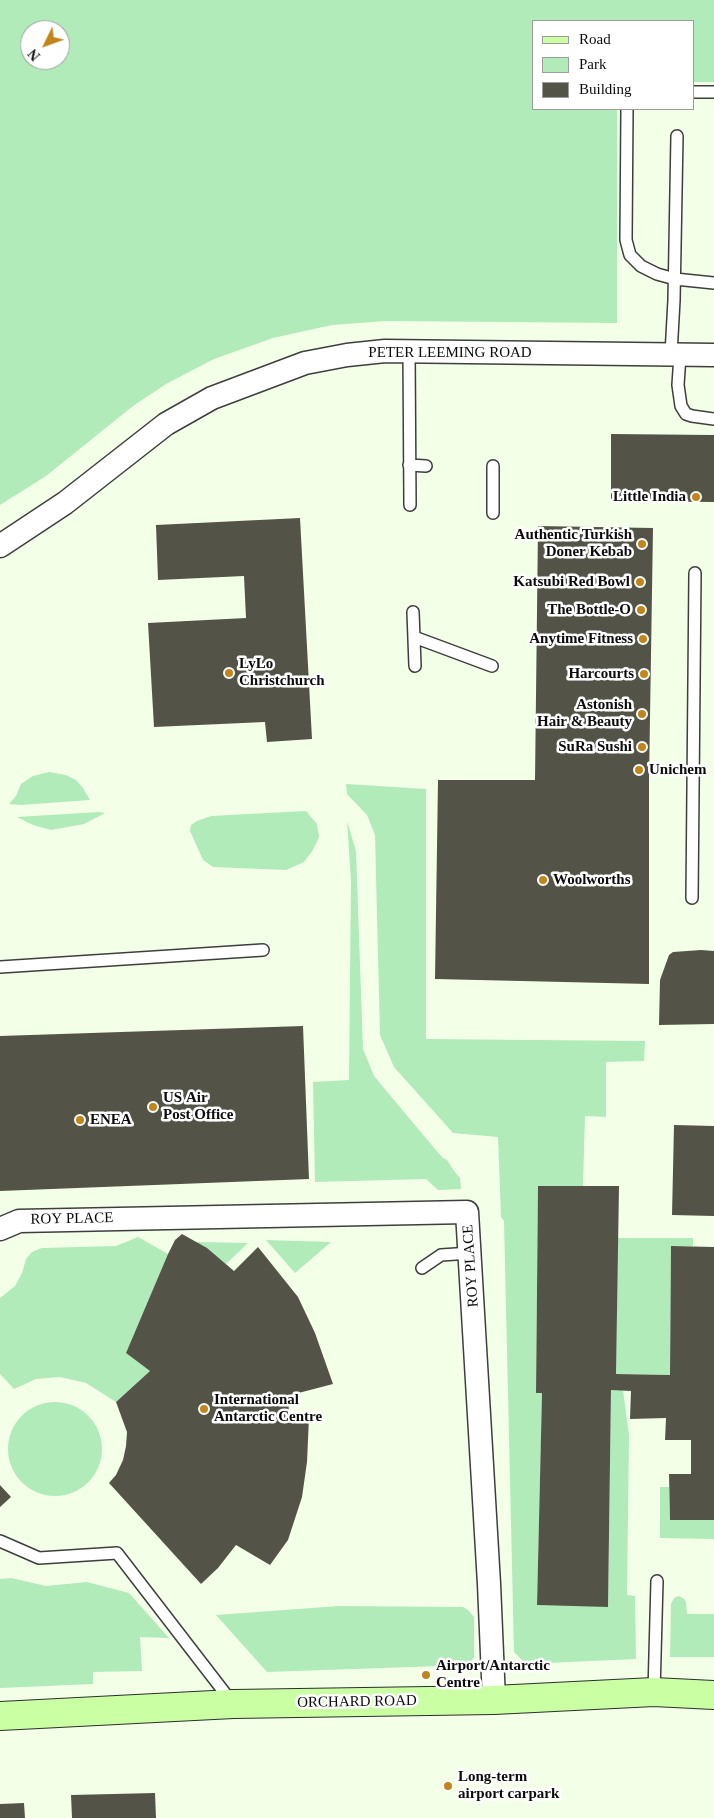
<!DOCTYPE html>
<style>
body{margin:0}
#map{position:relative;width:714px;height:1818px;overflow:hidden;background:#f4ffe8;font-family:"Times New Roman",serif}
canvas{display:block}
.legend{position:absolute;left:532px;top:20px;width:162px;height:90px;box-sizing:border-box;background:#fff;border:1px solid #9d9d9d;margin:0;padding:6px 9px;list-style:none;font-size:15px;color:#0b0b0b}
.legend li{display:flex;align-items:center;gap:10px;height:25px}
.legend b{width:25px;border:1px solid #9d9d9d}
.north{position:absolute;left:20px;top:20px;width:50px;height:50px;box-sizing:border-box;background:#fff;border:1px solid #9d9d9d;border-radius:50%;rotate:228deg;font-size:14px;font-weight:700;line-height:20px;text-align:center;color:#0b0b0b}
.north::after{content:'';display:block;margin:auto;width:18px;height:22px;background:#c1851c;clip-path:polygon(50% 0,100% 100%,50% 72%,0 100%)}
</style>
<div id="map">
<canvas width="714" height="1818"></canvas>
<ul class="legend">
<li><b style="height:6px;background:#cbffa3"></b>Road</li>
<li><b style="height:14px;background:#b1ebba"></b>Park</li>
<li><b style="height:14px;background:#535447"></b>Building</li>
</ul>
<div class="north">N</div>
</div>
<script>
const ctx = document.querySelector('canvas').getContext('2d');
ctx.lineJoin = 'round';
function paint(path, color) {
  ctx.fillStyle = color;
  ctx.fill(path, 'evenodd');
}
function toPath(rows) {
  const path = new Path2D();
  for (const r of rows) {
    if (r.length === 3) {
      path.moveTo(r[0] + r[2], r[1]);
      path.arc(r[0], r[1], r[2], 0, 2 * Math.PI);
      continue;
    }
    path.moveTo(r[0], r[1]);
    for (let i = 2; i < r.length; i += 2) path.lineTo(r[i], r[i + 1]);
  }
  return path;
}
function stroke(path, color, width, dash) {
  ctx.strokeStyle = color;
  ctx.lineWidth = width;
  ctx.lineCap = dash ? 'butt' : 'round';
  ctx.setLineDash(dash || []);
  ctx.stroke(path);
}
function label(font, color, halo, rows, align = 'center') {
  ctx.font = font + ' "Times New Roman",serif';
  ctx.lineWidth = 5;
  ctx.setLineDash([]);
  ctx.textBaseline = 'middle';
  ctx.strokeStyle = halo;
  ctx.fillStyle = color;
  for (const [text, x, y, turn = 0] of rows) {
    ctx.save();
    ctx.translate(x, y);
    ctx.rotate((+turn || 0) * Math.PI / 180);
    ctx.textAlign = isNaN(turn) ? turn : align;
    if (halo) ctx.strokeText(text, 0, 0);
    ctx.fillText(text, 0, 0);
    ctx.restore();
  }
}
const green = toPath([
 [0,0,714,0,714,82,693,82,693,21,533,21,533,109,617,109,617,323,386,321,332,325,273,338,214,359,166,384,133,406,46,476,0,505],
 [30,30,60,30,60,60,30,60],
 [49,772,66,775,76,780,83,788,90,800,21,805,9,804,16,796,21,784,33,776],
 [346,784,426,789,426,1039,645,1041,644,1061,606,1062,606,1117,585,1116,583,1186,538,1186,536,1392,542,1393,537,1605,608,1606,611,1390,623,1390,629,1435,627,1595,635,1596,636,1659,526,1664,514,1652,504,1221,501,1217,498,1137,453,1133,394,1067,380,1035,375,835,367,815,347,794],
 [306,811,317,824,319,837,313,850,304,862,286,870,213,867,203,860,190,831,191,825,197,821,211,816],
 [99,812,105,813,84,824,51,830,33,825,17,817],
 [347,821,356,851,363,1049,374,1076,435,1149,443,1158,447,1160,454,1171,460,1178,461,1189,438,1190,426,1179,315,1182,313,1082,349,1080,351,880],
 [138,1237,168,1254,126,1353,150,1371,116,1402,86,1383,60,1377,36,1379,14,1389,0,1374,0,1298,15,1286,22,1273,26,1259,32,1252,42,1248,116,1246],
 [617,1238,693,1238,693,1246,671,1247,670,1375,616,1374],
 [266,1240,331,1242,295,1273],
 [196,1242,248,1243,226,1264],
 [55,1449,47],
 [660,1487,669,1487,670,1520,714,1520,714,1539,660,1538],
 [11,1578,46,1586,87,1582,129,1593,169,1638,140,1637,142,1671,93,1672,93,1684,0,1688,0,1579],
 [679,1596,684,1599,686,1602,687,1614,714,1614,714,1657,670,1657,671,1604,674,1598],
 [339,1606,463,1607,468,1610,474,1617,474,1657,469,1665,267,1672,216,1615]
]);
const building = toPath([
 [611,434,714,435,714,502,611,501],
 [300,518,312,739,267,742,265,722,154,727,148,623,246,618,244,576,158,580,156,525],
 [538,526,653,528,649,781,649,984,435,979,438,780,535,780],
 [701,950,714,951,714,1024,659,1025,660,980,669,955,673,952],
 [303,1026,309,1179,0,1191,0,1036],
 [674,1125,714,1126,714,1216,672,1215],
 [538,1186,619,1186,616,1374,670,1375,671,1246,714,1247,714,1520,670,1520,669,1474,691,1474,691,1440,665,1440,666,1418,630,1419,631,1391,611,1390,608,1607,537,1605,542,1393,536,1393],
 [182,1234,207,1248,234,1271,258,1247,298,1297,315,1333,333,1384,287,1396,290,1417,309,1417,307,1462,302,1497,288,1540,270,1565,236,1545,218,1568,201,1584,109,1483,116,1475,123,1460,126,1446,127,1432,116,1402,150,1371,126,1353,168,1254,175,1240],
 [0,1485,11,1497,0,1507],
 [155,1793,156,1818,72,1818,71,1795],
 [24,1803,25,1818,0,1818,0,1804]
]);
const lane = toPath([
 [693,92,714,92],
 [627,109,626,240,630,255,641,266,657,274,675,279,714,283],
 [409,351,410,505],
 [671,354,674,300,677,136],
 [680,355,678,385,681,406,686,414,692,416,714,419],
 [409,465,426,466],
 [493,513,493,466],
 [413,612,415,666],
 [414,637,492,666],
 [692,898,695,573],
 [0,967,263,950],
 [422,1268,441,1255,471,1253],
 [0,1541,39,1558,117,1553,231,1701],
 [654,1692,657,1581]
]);
const street = toPath([
 [0,546,65,503,166,424,212,398,305,363,347,355,385,351,714,355],
 [0,1229,19,1221,467,1212,489,1584,494,1700]
]);
const secondary = toPath([
 [0,1716,233,1704,494,1700,654,1692,714,1695]
]);
const markers = [
 [696,497,5,"#c1851c"],
 [642,544,5,"#c1851c"],
 [640,582,5,"#c1851c"],
 [641,610,5,"#c1851c"],
 [643,639,5,"#c1851c"],
 [229,673,5,"#c1851c"],
 [644,674,5,"#c1851c"],
 [642,714,5,"#c1851c"],
 [642,747,5,"#c1851c"],
 [639,770,5,"#c1851c"],
 [543,880,5,"#c1851c"],
 [153,1107,5,"#c1851c"],
 [80,1120,5,"#c1851c"],
 [204,1409,5,"#c1851c"],
 [426,1675,5,"#c1851c"],
 [448,1786,5,"#c1851c"]
];
const streetNames = [
 ["PETER LEEMING ROAD",450,353],
 ["ROY PLACE",72,1219,-1],
 ["ROY PLACE",471,1266,-94],
 ["ORCHARD ROAD",357,1702,-1]
];
const poiNames = [
 ["Little India",686,497],
 ["Authentic Turkish",632,535],
 ["Doner Kebab",632,552],
 ["Katsubi Red Bowl",630,582],
 ["The Bottle-O",631,610],
 ["Anytime Fitness",633,639],
 ["LyLo",239,664,"left"],
 ["Christchurch",239,681,"left"],
 ["Harcourts",634,674],
 ["Astonish",632,705],
 ["Hair & Beauty",632,722],
 ["SuRa Sushi",632,747],
 ["Unichem",649,770,"left"],
 ["Woolworths",553,880,"left"],
 ["US Air",163,1098,"left"],
 ["Post Office",163,1115,"left"],
 ["ENEA",90,1120,"left"],
 ["International",214,1400,"left"],
 ["Antarctic Centre",214,1417,"left"],
 ["Airport/Antarctic",436,1666,"left"],
 ["Centre",436,1683,"left"],
 ["Long-term",458,1777,"left"],
 ["airport carpark",458,1794,"left"]
];
paint(green, '#b1ebba');
paint(building, '#535447');
stroke(lane, '#3e3e3e', 14);
stroke(street, '#3e3e3e', 25);
stroke(secondary, '#2d2d2d', 30);
stroke(lane, '#fff', 11);
stroke(street, '#fff', 22);
stroke(secondary, '#cbffa3', 28);
for (const [x, y, r, color] of markers) {
  const dot = new Path2D();
  dot.arc(x, y, r, 0, 2 * Math.PI);
  ctx.fillStyle = color;
  ctx.fill(dot);
  stroke(dot, '#fff', 2);
}
label('15px', '#0b0b0b', '#fff', streetNames);
label('bold 15px', '#0b0b0b', '#fff', poiNames, 'right');
</script>
